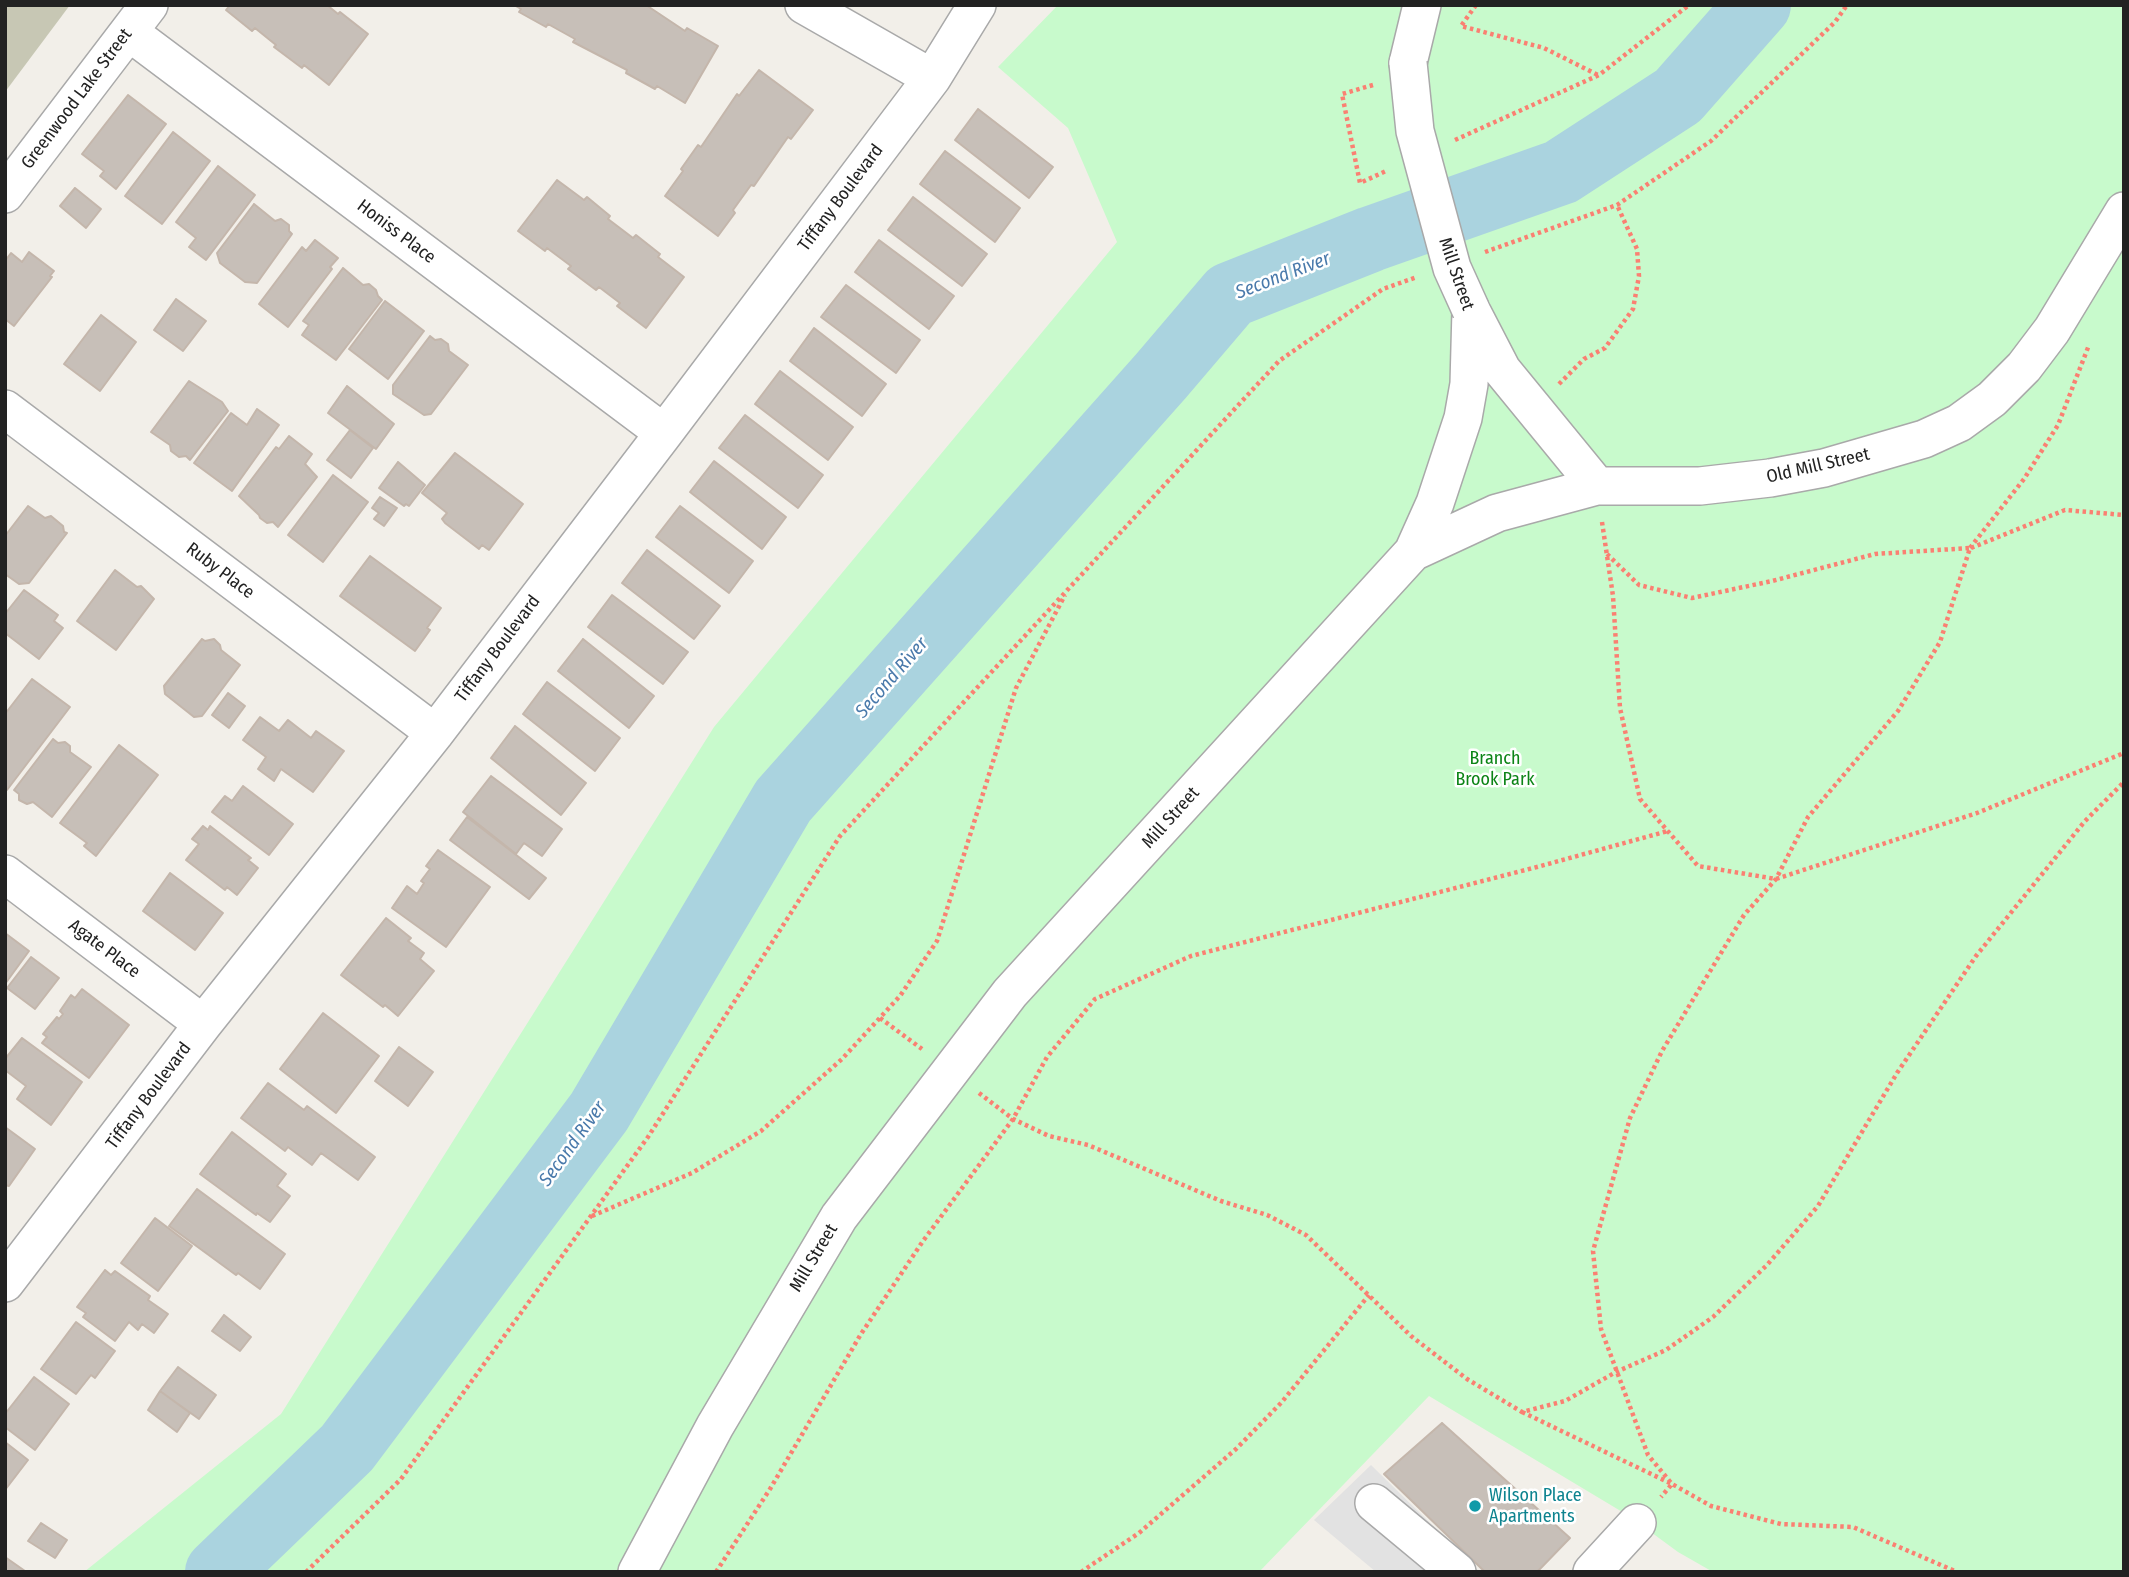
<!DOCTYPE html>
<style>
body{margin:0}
#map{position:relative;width:2129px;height:1577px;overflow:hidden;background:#f2efe9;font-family:"Fira Sans Condensed",sans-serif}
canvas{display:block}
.frame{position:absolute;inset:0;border:7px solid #222;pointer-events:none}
</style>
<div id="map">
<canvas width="2129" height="1577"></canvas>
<div class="frame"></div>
</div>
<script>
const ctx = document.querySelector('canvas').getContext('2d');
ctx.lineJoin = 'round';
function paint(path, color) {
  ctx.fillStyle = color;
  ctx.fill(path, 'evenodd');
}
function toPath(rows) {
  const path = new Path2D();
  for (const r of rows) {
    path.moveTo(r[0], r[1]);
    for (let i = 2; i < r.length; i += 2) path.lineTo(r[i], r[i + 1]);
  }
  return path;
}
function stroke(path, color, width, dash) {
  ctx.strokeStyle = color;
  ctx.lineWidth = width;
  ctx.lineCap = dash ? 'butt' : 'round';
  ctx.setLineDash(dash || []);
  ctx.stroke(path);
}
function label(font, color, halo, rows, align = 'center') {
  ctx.font = font + ' "Fira Sans Condensed",sans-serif';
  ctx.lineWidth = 5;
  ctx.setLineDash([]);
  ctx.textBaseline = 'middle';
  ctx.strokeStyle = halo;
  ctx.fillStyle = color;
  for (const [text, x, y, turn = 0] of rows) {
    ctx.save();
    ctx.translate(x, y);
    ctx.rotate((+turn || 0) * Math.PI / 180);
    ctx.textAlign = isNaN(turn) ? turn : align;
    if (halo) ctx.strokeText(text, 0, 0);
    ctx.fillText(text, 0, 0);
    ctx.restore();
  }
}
const construction = toPath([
 [5,5,70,5,5,92]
]);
const park = toPath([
 [1058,5,2124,5,2124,1572,1713,1572,1678,1552,1629,1516,1429,1396,1259,1572,84,1572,281,1414,714,727,1117,242,1068,128,998,67]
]);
const parking = toPath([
 [1371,1465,1480,1572,1376,1572,1314,1520]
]);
const river = toPath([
 [218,1572,347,1448,599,1112,783,801,1161,376,1230,295,1371,239,1561,172,1678,96,1758,5]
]);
const building = toPath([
 [230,5,327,5,338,14,340,12,368,34,329,85,304,65,302,68,274,47,276,45,255,28,252,31,226,10,230,5],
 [514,5,646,5,685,31,687,28,718,46,685,103,657,86,655,89,626,73,627,70,573,42,575,39,548,24,546,27,519,12,521,9,514,5],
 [759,70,813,110,791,139,788,137,754,186,751,185,733,210,735,213,718,236,665,196,683,171,681,169,698,145,701,147,737,94,739,96,759,70],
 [128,95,166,124,116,189,100,176,104,171,82,154,128,95],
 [978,109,1053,167,1029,198,955,140,978,109],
 [173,132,210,161,162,224,125,196,173,132],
 [945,151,1020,208,995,242,920,184,945,151],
 [218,166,255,195,206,260,189,247,196,238,176,222,218,166],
 [557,180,584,200,587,197,610,216,608,219,633,238,636,235,660,254,658,257,684,277,646,328,617,306,620,303,599,287,596,290,568,269,571,266,547,248,545,251,518,231,557,180],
 [75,188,101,209,86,228,60,206,75,188],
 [913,197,987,254,962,286,888,230,913,197],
 [254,204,275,221,281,219,289,225,289,231,292,234,257,283,245,282,220,263,217,253,254,204],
 [315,240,338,258,330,267,332,269,288,327,259,304,302,247,306,251,315,240],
 [879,240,954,296,929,329,855,272,879,240],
 [29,252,54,271,50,276,52,277,14,326,5,319,5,261,11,253,22,262,29,252],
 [343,268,363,285,369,284,376,290,378,296,382,300,336,360,302,335,309,325,303,321,343,268],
 [846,285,920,340,896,373,821,317,846,285],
 [176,299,206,321,183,351,154,330,176,299],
 [385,301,424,331,388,379,349,349,385,301],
 [101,315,136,342,100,391,64,364,101,315],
 [814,328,886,384,862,416,790,361,814,328],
 [430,336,435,340,441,339,448,344,449,351,468,365,431,414,424,415,393,394,393,385,430,336],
 [780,371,853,427,828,460,755,404,780,371],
 [189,381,222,402,228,411,190,460,186,456,179,457,171,451,170,445,151,432,189,381],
 [347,386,394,424,376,449,328,413,347,386],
 [257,409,279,425,232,491,194,463,231,413,247,425,257,409],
 [745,415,823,475,798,508,719,448,745,415],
 [350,430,373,448,351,478,327,460,350,430],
 [289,436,312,454,305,464,317,477,278,527,273,522,267,523,260,518,259,515,239,496,276,447,279,449,289,436],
 [455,453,523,504,489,550,482,545,479,549,445,523,442,519,447,513,422,493,455,453],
 [714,461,786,517,762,549,690,492,714,461],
 [398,462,425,485,409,506,406,504,404,506,379,488,398,462],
 [333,475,368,502,323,562,288,535,333,475],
 [380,497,397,508,384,526,374,519,379,513,372,508,380,497],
 [28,506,45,518,51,516,63,526,64,532,67,533,29,583,19,584,5,574,5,536,28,506],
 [680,506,753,561,729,593,656,537,680,506],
 [647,550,720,606,694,639,622,583,647,550],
 [370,556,441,608,427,628,430,630,415,651,340,596,370,556],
 [115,570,137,587,141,586,154,599,116,650,77,621,115,570],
 [24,590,58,615,54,621,63,628,39,659,5,633,5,614,24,590],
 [612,595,688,652,663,684,588,627,612,595],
 [202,639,205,641,214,639,220,645,221,650,240,665,202,716,194,717,165,694,164,686,202,639],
 [583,639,654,696,629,728,558,671,583,639],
 [32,679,70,707,7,790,5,789,5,714,32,679],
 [547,682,620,738,595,771,523,714,547,682],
 [228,693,245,706,229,728,212,715,228,693],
 [260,717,279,731,288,720,311,738,316,731,344,751,313,792,281,769,274,781,258,769,266,757,243,740,260,717],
 [515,726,586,783,561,815,491,758,515,726],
 [53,739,58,743,65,742,70,746,70,752,91,767,52,817,33,802,27,804,19,800,19,794,14,790,53,739],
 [119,745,158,775,96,856,84,846,87,843,60,823,119,745],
 [491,776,562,829,542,856,524,843,516,854,463,812,491,776],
 [243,786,293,824,269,855,212,812,225,796,232,801,243,786],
 [467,817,546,878,529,899,450,840,467,817],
 [203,826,208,830,210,826,251,858,248,860,258,868,237,895,227,887,225,890,186,860,199,844,192,839,203,826],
 [438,850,490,887,446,947,392,908,407,886,417,894,424,883,421,881,430,869,426,866,438,850],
 [170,873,223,913,195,950,143,911,170,873],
 [386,918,411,938,408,941,424,953,420,959,434,971,398,1016,385,1005,383,1007,341,975,386,918],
 [5,933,29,951,5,984,5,933],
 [31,957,59,978,35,1009,7,988,31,957],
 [82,989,129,1025,89,1078,42,1043,47,1037,43,1034,57,1017,59,1019,63,1014,60,1011,71,995,75,998,82,989],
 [323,1013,379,1056,336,1113,280,1069,323,1013],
 [22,1038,82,1082,51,1125,17,1099,26,1086,5,1070,5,1059,22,1038],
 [399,1047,433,1072,408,1106,375,1081,399,1047],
 [268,1083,304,1110,307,1106,375,1157,358,1180,321,1153,312,1165,288,1147,285,1151,241,1118,268,1083],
 [5,1127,35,1149,9,1186,5,1185,5,1127],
 [232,1132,286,1174,277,1186,290,1196,270,1222,257,1213,256,1215,200,1174,232,1132],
 [197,1189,285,1254,260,1289,238,1273,236,1275,169,1226,197,1189],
 [155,1218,192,1246,158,1291,121,1263,155,1218],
 [105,1270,111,1275,115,1271,150,1296,148,1300,168,1314,154,1333,142,1324,138,1330,129,1322,115,1341,83,1317,86,1313,77,1307,105,1270],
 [224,1315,251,1337,240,1351,212,1331,224,1315],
 [76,1322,115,1351,95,1378,91,1375,76,1394,41,1369,76,1322],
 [178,1367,216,1395,199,1419,160,1391,178,1367],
 [34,1377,69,1404,35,1450,5,1427,5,1414,34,1377],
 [160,1391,190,1413,177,1432,148,1410,160,1391],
 [1442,1423,1570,1538,1537,1572,1485,1572,1384,1474,1442,1423],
 [5,1442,28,1460,5,1490,5,1442],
 [41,1523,67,1540,55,1558,28,1541,41,1523],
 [5,1557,25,1571,25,1572,5,1572,5,1557]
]);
const path = toPath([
 [1476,5,1461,26,1544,48,1598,75],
 [1373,85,1342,94,1360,183,1386,171],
 [1455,140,1599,75,1689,5],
 [1485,252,1617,205,1711,141,1835,22,1847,5],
 [1559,384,1584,359,1605,348,1633,309,1639,276,1637,249,1617,205],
 [1602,522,1613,596,1620,708,1640,799,1698,866,1776,879,1977,813,2124,753],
 [1970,548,2024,479,2058,425,2089,345],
 [1971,548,2065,510,2124,515],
 [1607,554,1639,585,1692,598,1772,581,1875,554,1970,548,1940,642,1898,711,1808,817,1776,879,1744,915,1662,1051,1630,1118,1593,1251,1601,1329,1648,1455,1672,1484,1711,1506,1781,1524,1853,1527,1957,1572],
 [880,1018,922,1049],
 [979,1093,1013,1119,1049,1136,1088,1145,1221,1201,1267,1215,1306,1235,1411,1336,1467,1379,1522,1412,1565,1401,1616,1372,1666,1350,1713,1317,1767,1265,1818,1206,1897,1073,1976,956,2085,821,2124,782],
 [592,1216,692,1173,761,1131,842,1059,900,996,937,941,1016,688,1065,595],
 [1522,1412,1672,1484,1661,1497],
 [306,1572,401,1479,648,1137,840,836,1279,361,1383,289,1417,277],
 [716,1572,770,1489,861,1334,923,1241,1013,1119,1047,1057,1095,999,1191,956,1537,867,1668,831],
 [1081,1572,1139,1533,1236,1449,1281,1403,1369,1295]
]);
const minor = toPath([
 [804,5,932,78],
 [129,32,664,433],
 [1408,63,1422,5],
 [5,194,149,5],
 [1473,314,1502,370,1597,486],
 [5,409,435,733],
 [1413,552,1497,513,1597,486,1700,486,1770,478,1824,468,1924,439,1959,423,1992,399,2024,367,2052,330,2124,211],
 [5,874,203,1024],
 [5,1283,203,1024,435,733,664,433,932,78,977,5],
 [1374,1503,1457,1572],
 [637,1572,715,1426,839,1217,1010,993,1413,552,1435,503,1463,418,1469,384,1471,310],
 [1592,1572,1637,1523]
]);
const minorBridge = toPath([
 [1408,63,1415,131,1452,268,1471,310]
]);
const markers = [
 [1475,1506,7,"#0f9aa8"]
];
const streetNames = [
 ["Greenwood Lake Street",77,99,-53],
 ["Tiffany Boulevard",841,198,-53],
 ["Honiss Place",396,232,37],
 ["Mill Street",1456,274,71],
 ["Old Mill Street",1818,466,-13],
 ["Ruby Place",220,571,37],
 ["Tiffany Boulevard",498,649,-53],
 ["Mill Street",1171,818,-48],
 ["Agate Place",104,949,37],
 ["Tiffany Boulevard",149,1096,-53],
 ["Mill Street",814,1258,-59]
];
const parkNames = [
 ["Branch",1495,759],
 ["Brook Park",1495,780]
];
const cultureNames = [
 ["Wilson Place",1489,1496],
 ["Apartments",1489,1517]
];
const waterNames = [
 ["Second River",1283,276,-21],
 ["Second River",892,678,-49],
 ["Second River",573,1144,-54]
];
paint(construction, '#c7c7b4');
paint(park, '#c8facc');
paint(parking, '#e2e2e2');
stroke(river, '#aad3df', 66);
paint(building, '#c7bfb8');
stroke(building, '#c4b6ab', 2);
stroke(minor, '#a9a9a9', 40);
stroke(path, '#fa8072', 4.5, [3.5, 3.5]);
stroke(minor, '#fff', 37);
stroke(minorBridge, '#a9a9a9', 40, []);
stroke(minorBridge, '#fff', 37);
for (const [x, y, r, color] of markers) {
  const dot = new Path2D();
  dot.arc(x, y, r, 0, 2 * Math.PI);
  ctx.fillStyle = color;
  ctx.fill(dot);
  stroke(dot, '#fff', 2.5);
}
label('18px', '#222', '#fff', streetNames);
label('18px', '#0c8416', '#fff', parkNames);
label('18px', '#0d838f', '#fff', cultureNames, 'left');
label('italic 19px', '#4a7aab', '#fff', waterNames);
</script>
